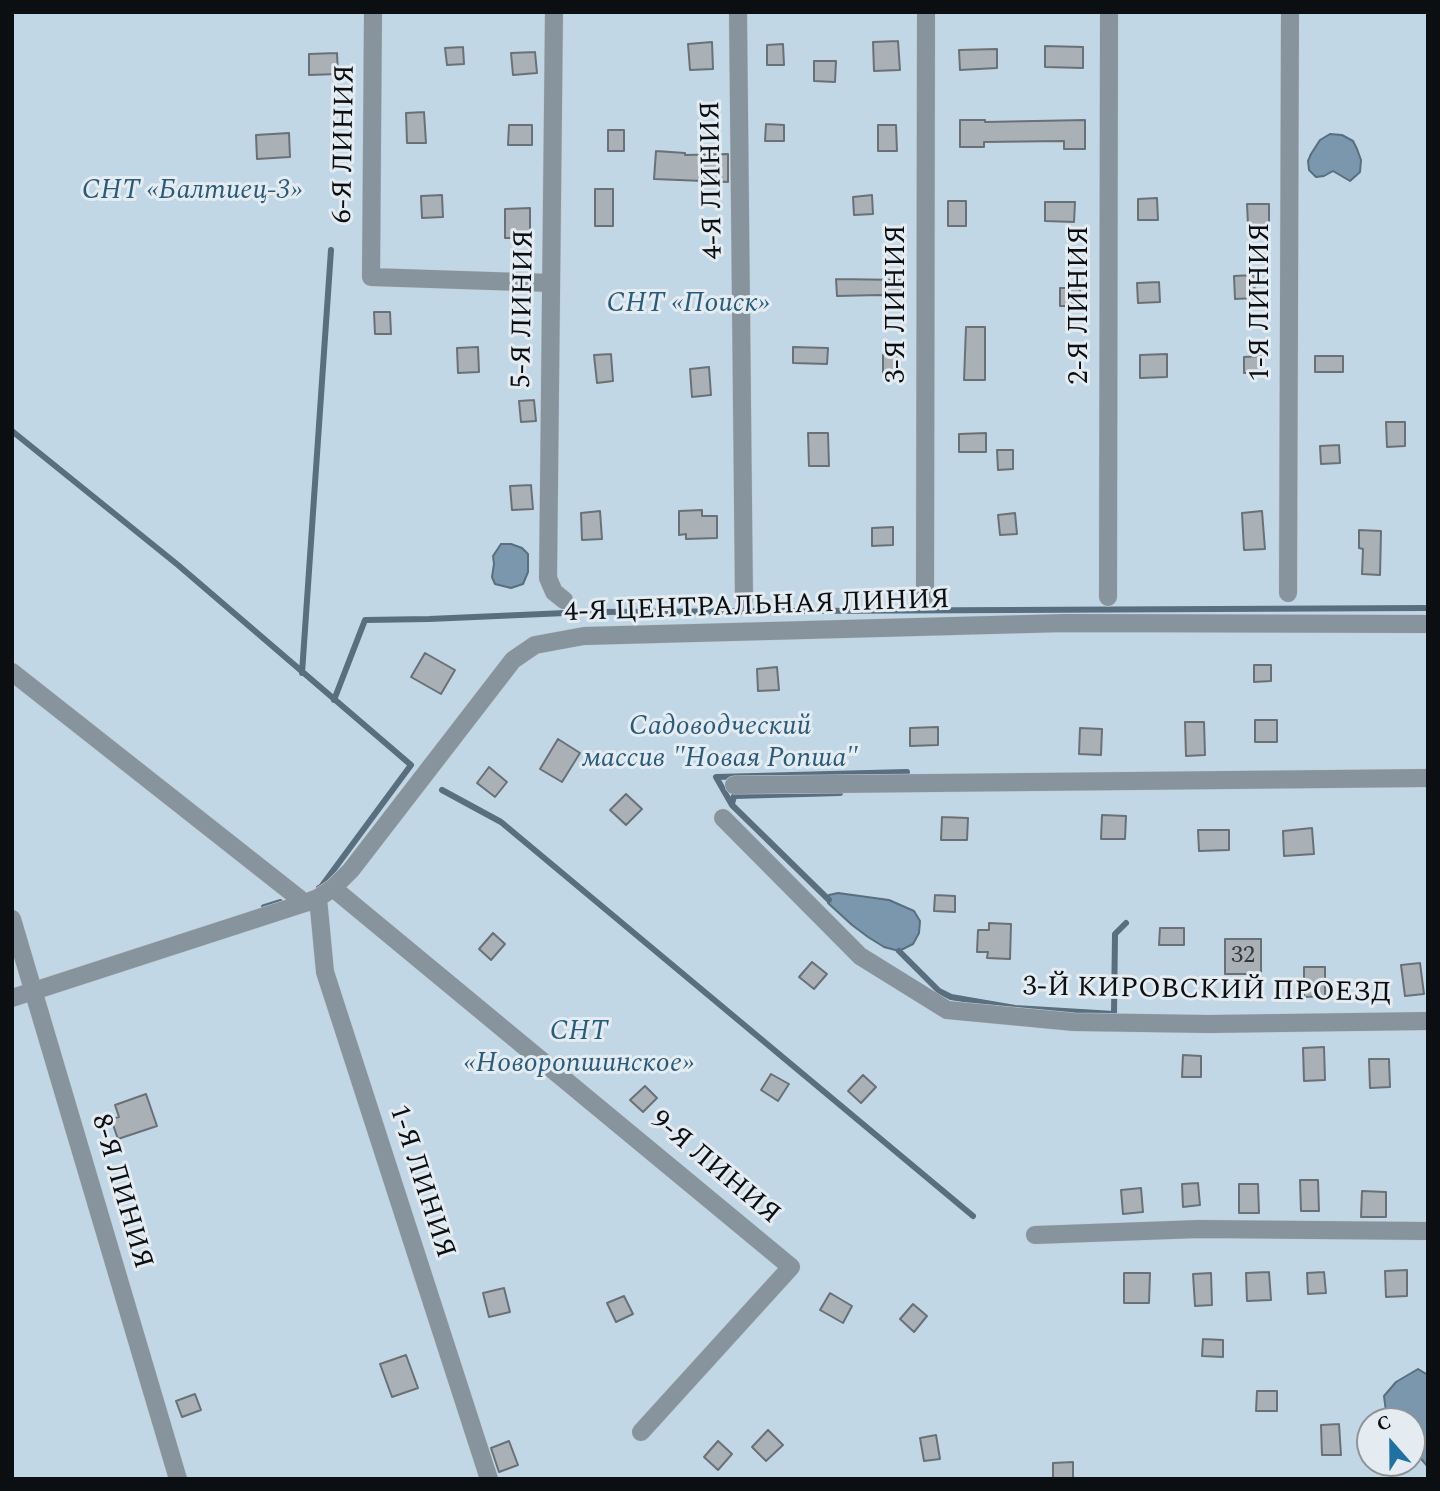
<!DOCTYPE html>
<meta charset="utf-8">
<style>
body{margin:0}
#map{position:relative;width:1440px;height:1491px;overflow:hidden;background:#e4ecf2;font-family:Spectral,serif}
canvas{display:block}
.frame{position:absolute;inset:0;border:14px solid #0c0f11;pointer-events:none}
.north{position:absolute;left:1356px;top:1407px;width:70px;height:70px;box-sizing:border-box;background:#e4ecf2;border:2px solid #8e9498;border-radius:50%;rotate:339deg;font-size:19px;font-weight:700;line-height:28px;text-align:center;color:#0c0f11}
.north::after{content:'';display:block;margin:auto;width:24px;height:32px;background:#1f71a2;clip-path:polygon(50% 0,100% 100%,50% 72%,0 100%)}
</style>
<div id="map">
<canvas width="1440" height="1491"></canvas>
<div class="frame"></div>
<div class="north">С</div>
</div>
<script>
const ctx = document.querySelector('canvas').getContext('2d');
ctx.lineJoin = 'round';
function paint(path, color) {
  ctx.fillStyle = color;
  ctx.fill(path, 'evenodd');
}
function toPath(rows) {
  const path = new Path2D();
  for (const r of rows) {
    path.moveTo(r[0], r[1]);
    for (let i = 2; i < r.length; i += 2) path.lineTo(r[i], r[i + 1]);
  }
  return path;
}
function stroke(path, color, width, dash) {
  ctx.strokeStyle = color;
  ctx.lineWidth = width;
  ctx.lineCap = dash ? 'butt' : 'round';
  ctx.setLineDash(dash || []);
  ctx.stroke(path);
}
function label(font, color, halo, rows, align = 'center') {
  ctx.font = font + ' Spectral,serif';
  ctx.lineWidth = 6;
  ctx.setLineDash([]);
  ctx.textBaseline = 'middle';
  ctx.strokeStyle = halo;
  ctx.fillStyle = color;
  for (const [text, x, y, turn = 0] of rows) {
    ctx.save();
    ctx.translate(x, y);
    ctx.rotate((+turn || 0) * Math.PI / 180);
    ctx.textAlign = isNaN(turn) ? turn : align;
    if (halo) ctx.strokeText(text, 0, 0);
    ctx.fillText(text, 0, 0);
    ctx.restore();
  }
}
const green = toPath([
 [12,12,1428,12,1428,1479,12,1479],
 [1370,1421,1412,1421,1412,1463,1370,1463]
]);
const water = toPath([
 [1330,134,1342,135,1353,141,1357,149,1361,160,1360,172,1350,181,1333,171,1324,176,1316,177,1309,170,1308,161,1311,154,1320,140,1330,134],
 [501,544,511,544,522,548,528,554,528,572,523,584,511,588,495,584,492,577,494,564,493,556,501,544],
 [838,893,889,900,914,911,920,921,919,933,913,944,899,951,884,947,868,937,852,925,828,903,829,895,838,893],
 [1418,1369,1428,1375,1428,1467,1412,1448,1412,1421,1392,1421,1386,1412,1384,1396,1396,1382,1418,1369]
]);
const stream = toPath([
 [12,431,178,565,411,765,321,887,319,888],
 [302,673,331,250],
 [334,700,365,620,429,619,588,612,1428,608],
 [442,790,501,822,973,1216],
 [732,804,734,796,840,793],
 [829,900,732,805,716,777,907,772],
 [264,907,280,902],
 [899,951,939,991,951,997,1015,1008,1114,1014,1115,934,1126,923]
]);
const building = toPath([
 [898,41,900,70,874,71,873,42,898,41],
 [712,42,713,69,690,70,688,44,712,42],
 [783,44,784,65,767,65,767,45,783,44],
 [1045,46,1083,47,1083,68,1045,67,1045,46],
 [463,47,464,64,447,65,445,48,463,47],
 [997,49,997,68,960,70,959,50,997,49],
 [535,52,537,73,513,75,511,53,535,52],
 [337,53,338,74,309,75,309,54,337,53],
 [814,61,836,61,835,82,814,81,814,61],
 [424,112,426,143,407,143,406,113,424,112],
 [960,120,985,120,985,122,1085,120,1085,149,1064,149,1064,141,984,142,984,147,960,147,960,120],
 [766,124,784,125,784,141,765,141,766,124],
 [509,125,532,125,532,145,508,145,509,125],
 [878,125,896,125,897,151,878,151,878,125],
 [608,130,624,130,624,151,608,151,608,130],
 [289,133,290,157,257,159,256,135,289,133],
 [656,151,685,153,685,155,728,154,728,182,654,179,656,151],
 [595,189,613,189,613,226,595,226,595,189],
 [442,195,443,217,422,218,421,196,442,195],
 [872,195,873,214,854,215,853,197,872,195],
 [1157,198,1158,220,1138,220,1138,199,1157,198],
 [948,201,966,201,966,226,948,226,948,201],
 [1045,202,1075,202,1074,222,1045,221,1045,202],
 [1247,204,1269,204,1269,224,1248,225,1247,204],
 [530,208,530,238,505,238,505,209,530,208],
 [1254,275,1255,298,1235,299,1234,276,1254,275],
 [836,279,903,280,903,294,901,294,901,297,879,295,837,296,836,279],
 [1159,282,1160,302,1138,303,1137,283,1159,282],
 [1060,288,1080,288,1080,306,1060,306,1060,288],
 [374,312,390,312,391,334,375,334,374,312],
 [966,327,985,327,985,380,964,380,966,327],
 [478,347,479,372,458,373,457,348,478,347],
 [793,347,828,348,827,364,793,363,793,347],
 [611,354,613,381,597,383,594,355,611,354],
 [1167,354,1167,377,1140,378,1140,355,1167,354],
 [883,355,900,355,900,373,883,373,883,355],
 [1261,356,1262,373,1244,373,1244,357,1261,356],
 [1315,356,1343,356,1343,372,1315,372,1315,356],
 [709,367,711,395,692,397,690,369,709,367],
 [534,400,536,421,521,422,519,401,534,400],
 [1386,422,1405,422,1405,446,1387,447,1386,422],
 [808,433,828,433,829,466,809,466,808,433],
 [986,433,986,452,959,452,959,434,986,433],
 [1339,445,1340,463,1321,464,1320,446,1339,445],
 [997,450,1013,450,1013,469,998,470,997,450],
 [531,485,533,509,512,510,510,486,531,485],
 [702,510,702,516,717,516,717,538,686,539,686,534,679,535,679,511,702,510],
 [600,511,602,539,582,540,581,513,600,511],
 [1262,511,1265,549,1244,550,1242,513,1262,511],
 [1015,513,1017,534,1000,535,998,515,1015,513],
 [893,527,893,545,872,546,872,528,893,527],
 [1359,530,1381,531,1380,575,1362,574,1363,549,1359,548,1359,530],
 [425,653,455,670,441,694,411,677,425,653],
 [1254,665,1271,665,1271,681,1254,682,1254,665],
 [777,667,779,690,758,691,757,669,777,667],
 [1255,720,1277,720,1277,742,1255,742,1255,720],
 [1185,722,1204,722,1205,755,1186,756,1185,722],
 [938,727,938,745,910,746,910,728,938,727],
 [1080,728,1102,729,1101,755,1079,754,1080,728],
 [558,739,580,753,562,782,540,769,558,739],
 [489,767,507,782,495,797,477,783,489,767],
 [626,794,642,809,626,825,610,810,626,794],
 [1102,815,1126,816,1125,839,1101,839,1102,815],
 [942,817,968,818,967,840,941,840,942,817],
 [1312,828,1314,854,1284,856,1283,831,1312,828],
 [1198,830,1229,830,1229,850,1199,851,1198,830],
 [935,895,955,896,955,912,934,911,935,895],
 [989,923,1011,924,1010,959,987,958,988,952,977,952,978,930,989,930,989,923],
 [1160,928,1184,928,1184,945,1159,945,1160,928],
 [493,933,505,944,491,960,479,949,493,933],
 [1225,939,1261,939,1261,974,1225,974,1225,939],
 [812,962,827,974,814,989,799,977,812,962],
 [1420,963,1424,994,1405,996,1401,965,1420,963],
 [1304,967,1325,967,1325,996,1304,997,1304,967],
 [1324,1047,1325,1080,1304,1081,1303,1048,1324,1047],
 [1183,1055,1201,1056,1201,1077,1182,1077,1183,1055],
 [1369,1059,1389,1059,1390,1087,1370,1088,1369,1059],
 [771,1074,789,1084,778,1101,761,1090,771,1074],
 [863,1075,876,1087,861,1103,848,1091,863,1075],
 [645,1086,657,1098,643,1112,630,1100,645,1086],
 [146,1094,157,1126,118,1139,111,1119,119,1117,115,1105,146,1094],
 [1300,1180,1318,1180,1319,1211,1301,1211,1300,1180],
 [1198,1183,1200,1205,1183,1207,1182,1184,1198,1183],
 [1239,1184,1258,1184,1259,1213,1239,1213,1239,1184],
 [1141,1188,1143,1212,1123,1214,1121,1190,1141,1188],
 [1362,1191,1386,1192,1386,1217,1361,1217,1362,1191],
 [1407,1270,1407,1296,1386,1297,1385,1271,1407,1270],
 [1269,1272,1271,1300,1247,1301,1246,1273,1269,1272],
 [1324,1272,1326,1293,1308,1294,1307,1273,1324,1272],
 [1124,1273,1150,1273,1149,1303,1124,1303,1124,1273],
 [1211,1273,1212,1305,1195,1306,1193,1274,1211,1273],
 [504,1288,510,1312,489,1317,483,1293,504,1288],
 [830,1293,852,1306,843,1323,820,1310,830,1293],
 [624,1296,633,1314,616,1322,607,1303,624,1296],
 [913,1304,927,1316,914,1332,900,1319,913,1304],
 [1203,1339,1223,1340,1223,1357,1202,1356,1203,1339],
 [406,1355,418,1388,392,1397,380,1364,406,1355],
 [1257,1391,1277,1391,1277,1411,1256,1411,1257,1391],
 [195,1394,201,1410,182,1417,176,1401,195,1394],
 [1339,1424,1341,1455,1322,1455,1321,1425,1339,1424],
 [768,1430,783,1445,766,1461,752,1447,768,1430],
 [936,1435,940,1459,924,1461,920,1438,936,1435],
 [509,1441,518,1465,499,1472,491,1448,509,1441],
 [718,1441,732,1454,718,1470,704,1457,718,1441],
 [1073,1462,1073,1479,1053,1479,1053,1463,1073,1462]
]);
const street = toPath([
 [373,12,371,277,551,283],
 [554,12,548,578,554,592,564,600],
 [738,12,744,600],
 [1288,593,1290,12],
 [925,596,926,12],
 [1108,597,1109,12],
 [12,672,305,903],
 [734,785,1428,778],
 [723,818,860,956,947,1010,1074,1022,1209,1024,1428,1021],
 [333,888,791,1267,641,1432],
 [318,898,325,972,489,1479],
 [12,919,178,1479],
 [12,998,305,903,318,898,333,888,351,870,513,660,535,645,584,636,1065,623,1428,624],
 [1035,1235,1199,1229,1428,1231]
]);
const numberNames = [
 ["32",1243,957]
];
const streetNames = [
 ["6-Я ЛИНИЯ",346,144,-89],
 ["4-Я ЛИНИЯ",714,180,-91],
 ["1-Я ЛИНИЯ",1263,302,-90],
 ["3-Я ЛИНИЯ",899,304,-90],
 ["2-Я ЛИНИЯ",1082,305,-90],
 ["5-Я ЛИНИЯ",525,309,-89],
 ["4-Я ЦЕНТРАЛЬНАЯ ЛИНИЯ",757,608,-2],
 ["3-Й КИРОВСКИЙ ПРОЕЗД",1207,992,1],
 ["9-Я ЛИНИЯ",714,1169,40],
 ["1-Я ЛИНИЯ",420,1182,72],
 ["8-Я ЛИНИЯ",120,1192,74]
];
const parkNames = [
 ["СНТ «Балтиец-3»",192,193],
 ["СНТ «Поиск»",688,306],
 ["Садоводческий",720,729],
 ["массив \"Новая Ропша\"",720,761],
 ["СНТ",579,1034],
 ["«Новоропшинское»",579,1066]
];
paint(green, '#c2d7e6');
paint(water, '#7a97ad');
stroke(water, '#596e7e', 2);
stroke(stream, '#596e7e', 6);
paint(building, '#a9b0b6');
stroke(building, '#6a7176', 2);
stroke(street, '#c1c9ce', 19);
stroke(street, '#87949d', 18);
label('24px', '#33373a', null, numberNames);
label('28px', '#0c0f11', '#e4ecf2', streetNames);
label('italic 28px', '#295b7c', '#e4ecf2', parkNames);
</script>
